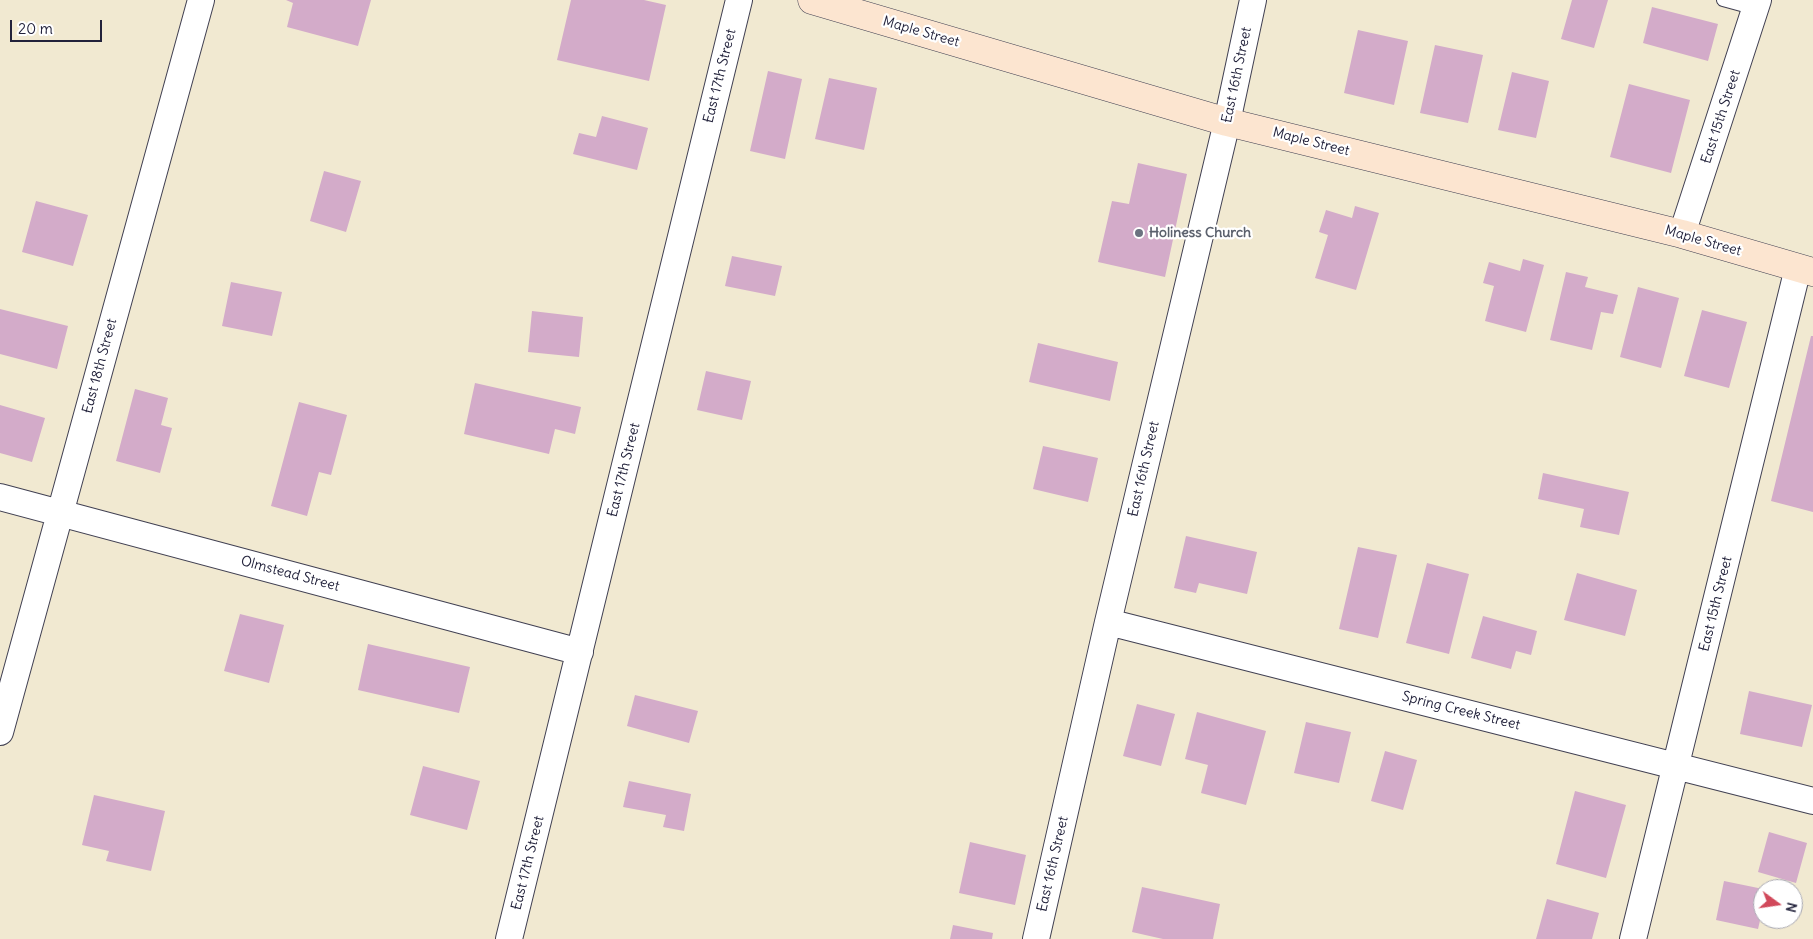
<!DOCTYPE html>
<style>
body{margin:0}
#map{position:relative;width:1813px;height:939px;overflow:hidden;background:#f1e9d1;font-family:Delius,sans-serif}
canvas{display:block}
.north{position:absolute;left:1753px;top:879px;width:50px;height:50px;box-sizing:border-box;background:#fff;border:1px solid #a7a7b1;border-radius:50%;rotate:104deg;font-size:14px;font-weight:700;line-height:20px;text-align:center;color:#22223b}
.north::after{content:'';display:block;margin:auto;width:18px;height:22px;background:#d1495b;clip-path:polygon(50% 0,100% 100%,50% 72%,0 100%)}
.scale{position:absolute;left:10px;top:20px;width:92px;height:22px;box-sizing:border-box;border:2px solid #22223b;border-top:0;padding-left:6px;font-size:15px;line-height:18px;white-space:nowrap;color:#22223b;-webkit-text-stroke:4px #fff;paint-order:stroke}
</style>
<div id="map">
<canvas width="1813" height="939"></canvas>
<div class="north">N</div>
<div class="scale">20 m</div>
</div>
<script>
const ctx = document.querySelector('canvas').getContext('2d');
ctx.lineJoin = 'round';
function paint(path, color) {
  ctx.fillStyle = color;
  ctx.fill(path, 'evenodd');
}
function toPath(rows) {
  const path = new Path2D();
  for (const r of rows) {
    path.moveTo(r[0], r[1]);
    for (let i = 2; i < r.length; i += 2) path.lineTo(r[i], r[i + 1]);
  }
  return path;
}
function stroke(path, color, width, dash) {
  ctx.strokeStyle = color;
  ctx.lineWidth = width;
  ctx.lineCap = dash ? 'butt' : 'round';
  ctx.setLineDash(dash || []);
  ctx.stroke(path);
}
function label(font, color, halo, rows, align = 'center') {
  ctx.font = font + ' Delius,sans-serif';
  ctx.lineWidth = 4.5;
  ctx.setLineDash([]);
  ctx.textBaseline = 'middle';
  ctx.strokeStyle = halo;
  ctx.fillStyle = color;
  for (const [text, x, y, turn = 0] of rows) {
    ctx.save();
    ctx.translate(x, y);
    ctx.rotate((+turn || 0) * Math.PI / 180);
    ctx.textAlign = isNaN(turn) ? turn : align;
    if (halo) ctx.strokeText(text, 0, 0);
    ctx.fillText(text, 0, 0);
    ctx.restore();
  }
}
const building = toPath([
 [371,0,358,46,287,27,293,3,286,0],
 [571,0,644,0,666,5,649,81,557,60],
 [1572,0,1608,0,1594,48,1561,39],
 [1652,7,1718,24,1708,61,1643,43],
 [1358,30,1408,41,1394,105,1344,93],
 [1435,45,1483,55,1468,123,1420,113],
 [768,71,802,79,785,159,750,151],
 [1512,72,1549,81,1536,138,1498,130],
 [829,78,877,88,864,150,815,139],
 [1629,84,1690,100,1671,173,1610,157],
 [602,116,648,128,637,170,573,154,579,133,596,137],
 [1138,163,1187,174,1165,277,1098,262,1112,201,1129,204],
 [324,171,361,181,346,232,310,221],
 [36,201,88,215,73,266,22,252],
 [1355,206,1379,213,1356,290,1315,278,1328,235,1319,232,1326,210,1352,218],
 [732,256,782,266,775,296,725,286],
 [1523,259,1544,265,1526,332,1485,321,1494,286,1483,283,1489,262,1520,271],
 [1566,272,1588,277,1585,287,1618,295,1613,314,1601,312,1592,350,1550,340],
 [231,282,282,292,272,336,222,326],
 [1638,287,1679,298,1661,368,1620,357],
 [0,309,68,326,57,369,0,354],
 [1702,310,1747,322,1729,388,1684,376],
 [532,311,583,317,579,357,528,352],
 [1811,336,1813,336,1813,512,1771,501],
 [1038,343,1118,362,1110,401,1029,382],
 [706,371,751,381,742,420,697,410],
 [475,383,581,407,575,434,555,429,549,454,464,434],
 [135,389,168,398,161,425,172,428,160,473,116,461],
 [299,402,347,415,331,475,319,472,307,516,271,506],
 [0,405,45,418,32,462,0,453],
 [1043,446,1098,458,1088,502,1033,489],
 [1543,473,1629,492,1619,535,1580,527,1584,509,1538,499],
 [1186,536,1257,552,1247,594,1199,583,1196,593,1174,588],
 [1358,547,1397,555,1378,638,1339,629],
 [1427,563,1469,574,1449,654,1406,643],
 [1577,573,1637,590,1625,636,1564,620],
 [240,614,284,625,269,683,224,671],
 [1483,616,1537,631,1531,655,1516,651,1511,669,1471,658],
 [368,644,470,667,459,713,358,690],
 [1749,691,1812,705,1802,747,1740,734],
 [635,695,698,711,689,743,627,726],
 [1137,704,1175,714,1161,766,1123,756],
 [1197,712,1266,731,1246,805,1201,793,1208,765,1185,759],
 [1306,722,1351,732,1339,783,1294,773],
 [1385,751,1417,760,1403,810,1371,801],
 [423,766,480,781,467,830,410,815],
 [629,781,691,794,684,831,663,827,666,815,623,807],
 [1575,791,1626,805,1606,878,1556,864],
 [94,795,165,811,151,871,106,861,109,851,82,845],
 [1769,832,1807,843,1796,883,1758,872],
 [970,842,1026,855,1015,905,959,893],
 [1724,881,1763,889,1763,908,1758,929,1716,920],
 [1142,887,1220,904,1213,939,1163,939,1132,932],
 [1547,899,1599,913,1592,939,1536,939],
 [953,925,993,933,992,939,950,939]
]);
const service = toPath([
 [1723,0,1756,9]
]);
const minor = toPath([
 [1682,234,1758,0],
 [0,497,580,652],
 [1108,622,1813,801],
 [0,732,201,0],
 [509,939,739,0],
 [1036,939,1108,622,1227,122,1253,0],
 [1633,939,1798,268]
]);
const secondary = toPath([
 [812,0,1227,122,1682,234,1813,272]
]);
const markers = [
 [1139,233,5,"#6b7280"]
];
const streetNames = [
 ["Maple Street",921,32,16],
 ["East 16th Street",1237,75,-78],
 ["East 17th Street",720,76,-76],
 ["East 15th Street",1721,117,-72],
 ["Maple Street",1311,142,14],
 ["Maple Street",1703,241,16],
 ["East 18th Street",100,366,-75],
 ["East 16th Street",1144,469,-77],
 ["East 17th Street",624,470,-76],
 ["Olmstead Street",290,574,15],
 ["East 15th Street",1716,604,-76],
 ["Spring Creek Street",1461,711,14],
 ["East 17th Street",528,863,-76],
 ["East 16th Street",1053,864,-77]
];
const worshipNames = [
 ["Holiness Church",1149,233]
];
paint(building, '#d3abc9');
stroke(service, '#414052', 14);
stroke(minor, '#414052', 28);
stroke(secondary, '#414052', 29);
stroke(service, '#fff', 12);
stroke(minor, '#fff', 26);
stroke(secondary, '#fce5d0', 28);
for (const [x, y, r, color] of markers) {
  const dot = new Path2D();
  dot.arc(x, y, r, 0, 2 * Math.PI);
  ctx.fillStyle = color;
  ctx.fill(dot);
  stroke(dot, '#fff', 2);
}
label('14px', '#22223b', '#fff', streetNames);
label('bold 14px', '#5b616d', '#fff', worshipNames, 'left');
</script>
